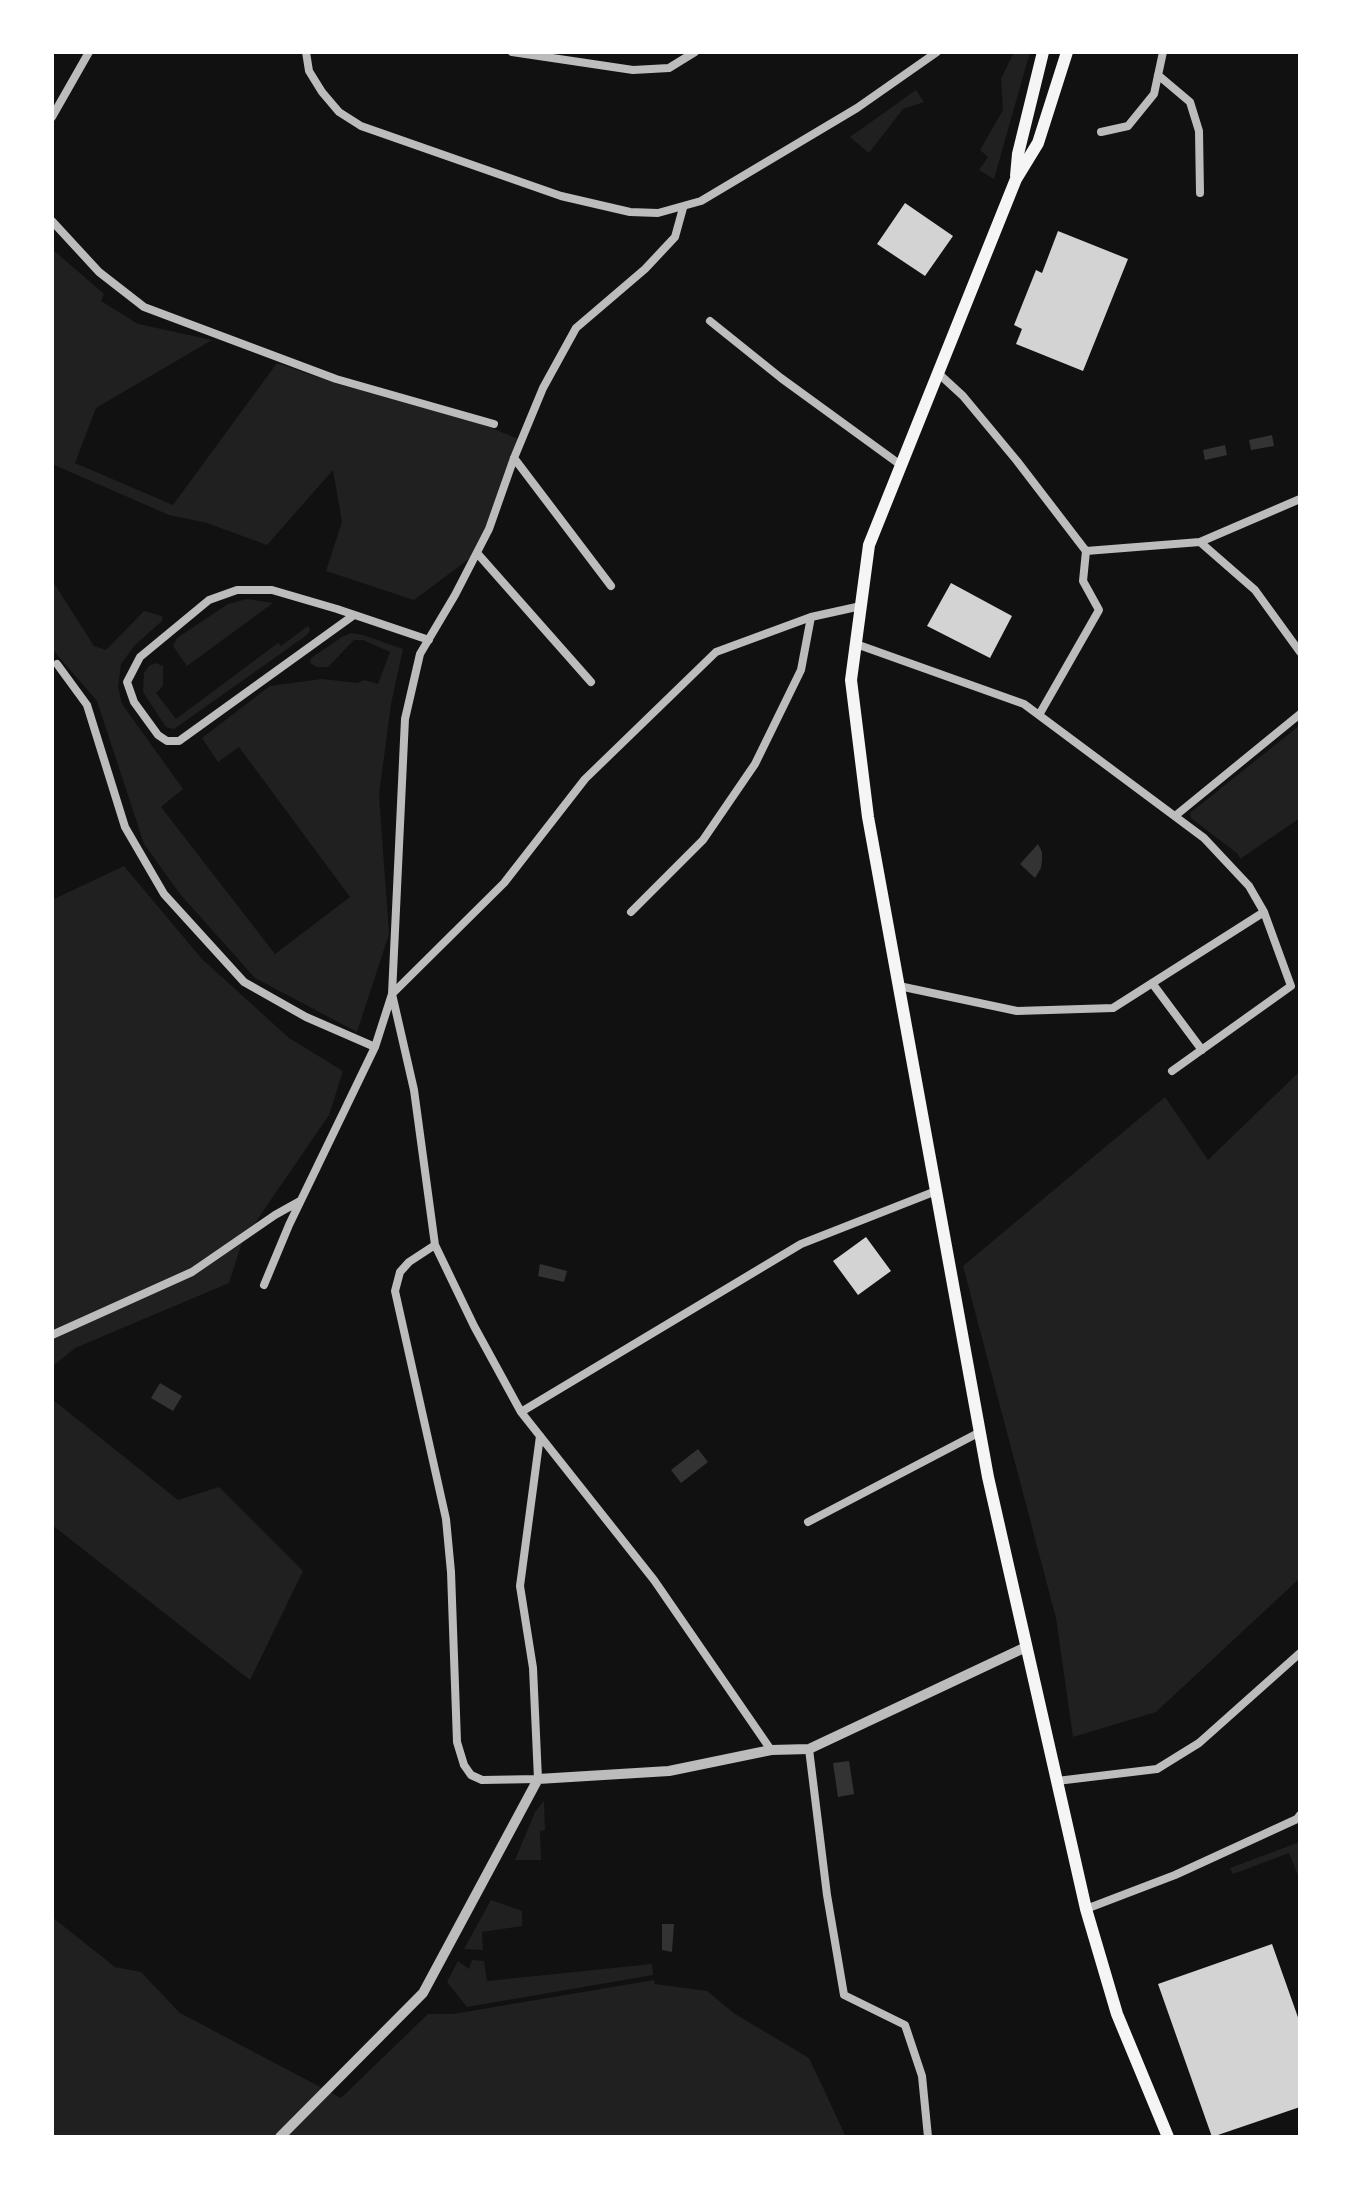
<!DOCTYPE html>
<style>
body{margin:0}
#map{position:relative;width:1352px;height:2189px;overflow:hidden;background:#111;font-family:Montserrat,sans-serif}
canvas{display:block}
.frame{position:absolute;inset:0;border:54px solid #fff;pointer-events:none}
</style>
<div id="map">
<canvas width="1352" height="2189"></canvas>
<div class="frame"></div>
</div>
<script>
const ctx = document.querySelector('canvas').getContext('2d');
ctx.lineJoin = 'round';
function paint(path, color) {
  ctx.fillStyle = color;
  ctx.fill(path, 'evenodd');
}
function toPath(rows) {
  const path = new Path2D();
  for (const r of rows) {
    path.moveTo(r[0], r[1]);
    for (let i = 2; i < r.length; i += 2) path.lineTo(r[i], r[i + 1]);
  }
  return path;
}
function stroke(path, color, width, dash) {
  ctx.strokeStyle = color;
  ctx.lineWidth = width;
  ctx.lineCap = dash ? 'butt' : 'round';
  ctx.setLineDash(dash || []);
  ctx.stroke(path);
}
const green = toPath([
 [1014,52,1030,52,994,179,979,170,988,157,980,150,1003,110,1001,79],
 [916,90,924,102,903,109,869,153,850,137],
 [52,249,104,294,101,301,138,324,212,340,96,408,75,463,173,505,277,363,340,385,457,414,521,440,477,553,414,600,326,571,342,522,333,470,267,545,207,523,169,515,52,464],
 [52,580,94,646,106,650,144,611,162,616,162,621,135,645,121,664,118,687,122,704,183,789,161,807,275,954,350,897,239,747,218,762,202,738,270,686,322,679,357,683,364,680,378,684,390,652,363,640,354,640,328,667,317,667,310,663,311,658,342,637,351,633,363,635,403,649,391,704,379,795,389,934,357,1032,255,978,180,894,144,844,97,701,52,649],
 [247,599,273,603,187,666,173,646,177,638,228,604],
 [308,626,310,630,307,635,174,729,166,727,143,692,144,673,149,666,155,663,163,666,163,686,156,693,176,719,278,643,281,646],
 [1300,725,1300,818,1240,859,1238,854,1191,818,1190,813],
 [124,866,202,959,289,1038,343,1071,329,1115,242,1242,229,1283,75,1348,52,1367,52,900],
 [1300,1071,1300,1578,1156,1712,1073,1737,1056,1618,963,1266,1165,1097,1208,1160],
 [52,1399,178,1500,219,1487,303,1571,250,1680,52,1525],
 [544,1801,545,1830,540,1831,541,1860,515,1860,535,1812],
 [1297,1843,1300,1843,1300,1880,1289,1853,1233,1874,1230,1868],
 [491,1900,522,1911,522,1926,482,1932,483,1950,464,1949],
 [52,1917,115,1967,141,1972,180,2013,341,2098,428,2014,453,2014,654,1980,655,1984,707,1991,735,2014,809,2058,846,2137,52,2137],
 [472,1960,484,1961,487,1981,652,1964,653,1975,467,2007,447,1982,458,1961,469,1969]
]);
const water = toPath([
 [1272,435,1274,446,1251,450,1249,440],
 [1225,445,1227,455,1205,460,1203,450],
 [1038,844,1042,852,1042,860,1041,868,1035,878,1020,864],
 [540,1264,567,1271,564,1282,538,1276],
 [160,1383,182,1396,173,1411,151,1398],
 [698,1449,708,1462,681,1483,671,1470],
 [849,1761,854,1794,838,1797,833,1763],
 [662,1924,674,1924,672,1952,662,1950]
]);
const building = toPath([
 [905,203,953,236,925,276,877,244],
 [1058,231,1128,259,1083,371,1016,344,1022,329,1014,325,1036,270,1042,273],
 [951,583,1012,616,990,658,927,626],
 [866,1237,891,1271,858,1295,833,1261],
 [1272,1944,1300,2023,1300,2107,1212,2137,1158,1984]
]);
const minor = toPath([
 [306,52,309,71,322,92,339,112,361,126,561,196,630,212,658,213,701,201,857,108,937,52],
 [512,52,633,70,669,68,695,52],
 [1158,75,1190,102,1199,131,1200,193],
 [52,117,89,52],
 [1101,132,1128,126,1154,94,1163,52],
 [683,208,675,237,645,269,576,328,543,388,514,458,489,529,455,595,420,654,405,719,392,994,414,1090,435,1245,474,1326,521,1412,654,1580,771,1750],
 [52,221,99,272,144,307,336,379,494,424],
 [710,321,781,378,902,466],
 [938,373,963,396,1017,461,1086,551,1200,542,1255,590,1300,652],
 [514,458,611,586],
 [1200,542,1300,499],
 [477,553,591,682],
 [354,615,179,741,167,741,158,735,134,702,127,682,140,657,209,600,237,590,272,590,337,609,429,640],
 [856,644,1024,704,1204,838,1249,886,1264,912,1113,1008,1017,1011,899,986],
 [57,664,87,705,125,827,164,894,244,982,306,1017,375,1047],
 [1039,715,1099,610,1083,581,1086,551],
 [1175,816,1300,714],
 [631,912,703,840,755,764,801,670,811,617],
 [1152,983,1202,1050],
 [1172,1071,1291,986,1264,912],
 [435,1245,409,1262,400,1272,395,1291,446,1519,451,1572,457,1742,464,1765,471,1775,482,1780,538,1779,533,1668,520,1586,540,1436],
 [264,1285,289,1225,375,1047,392,994,504,883,585,779,716,652,811,617,861,606],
 [52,1335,192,1272,275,1215,300,1201],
 [521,1412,801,1244,936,1191],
 [808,1522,980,1432],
 [809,1749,827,1895,844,1995,905,2025,922,2076,928,2137],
 [1057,1781,1157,1769,1199,1743,1300,1653],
 [1086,1909,1175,1875,1297,1819,1300,1815]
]);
const tertiary = toPath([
 [280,2137,423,1993,538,1779,669,1771,771,1750,809,1749,1026,1647]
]);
const secondary = toPath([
 [1067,52,1038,143,1016,179,869,545,851,680,868,817,988,1477,1086,1909,1117,2014,1168,2137],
 [1016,176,1018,154,1043,52]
]);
paint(green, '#202020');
paint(water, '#333');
paint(building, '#d3d3d3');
stroke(minor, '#bcbcbc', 8);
stroke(tertiary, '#bcbcbc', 10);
stroke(secondary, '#f5f5f5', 12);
</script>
